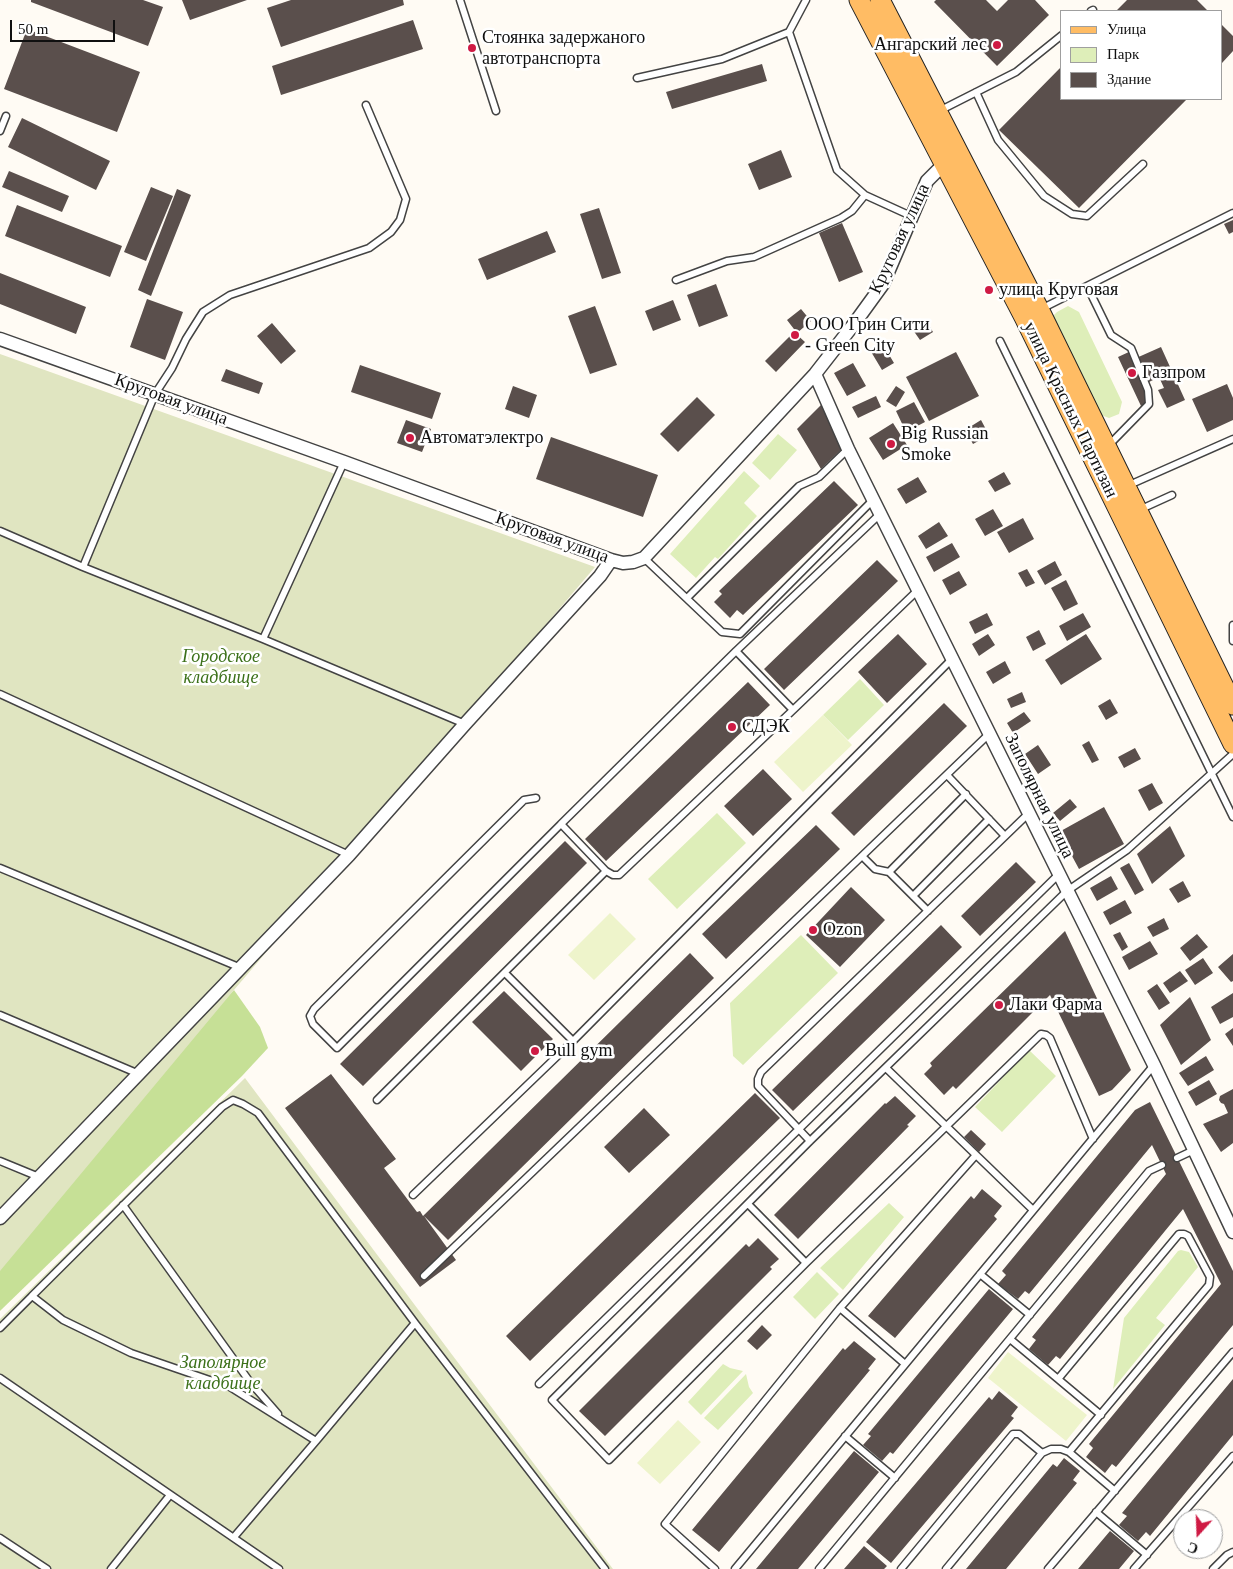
<!DOCTYPE html>
<meta charset="utf-8">
<style>
body{margin:0}
#map{position:relative;width:1233px;height:1569px;overflow:hidden;background:#fffbf4;font-family:Georgia,serif}
canvas{display:block}
.legend{position:absolute;left:1060px;top:10px;width:162px;height:90px;box-sizing:border-box;background:#fff;border:1px solid #9f9f9f;margin:0;padding:6px 9px;list-style:none;font-size:15px;color:#101010}
.legend li{display:flex;align-items:center;gap:10px;height:25px}
.legend b{width:25px;border:1px solid #9f9f9f}
.north{position:absolute;left:1173px;top:1509px;width:50px;height:50px;box-sizing:border-box;background:#fff;border:1px solid #9f9f9f;border-radius:50%;rotate:200deg;font-size:14px;font-weight:700;line-height:20px;text-align:center;color:#101010}
.north::after{content:'';display:block;margin:auto;width:18px;height:22px;background:#cf1a44;clip-path:polygon(50% 0,100% 100%,50% 72%,0 100%)}
.scale{position:absolute;left:10px;top:20px;width:105px;height:22px;box-sizing:border-box;border:2px solid #101010;border-top:0;padding-left:6px;font-size:15px;line-height:18px;white-space:nowrap;color:#101010;-webkit-text-stroke:4px #fff;paint-order:stroke}
</style>
<div id="map">
<canvas width="1233" height="1569"></canvas>
<ul class="legend">
<li><b style="height:6px;background:#ffbc64"></b>Улица</li>
<li><b style="height:14px;background:#deeeb9"></b>Парк</li>
<li><b style="height:14px;background:#5a4f4c"></b>Здание</li>
</ul>
<div class="north">С</div>
<div class="scale">50 m</div>
</div>
<script>
const ctx = document.querySelector('canvas').getContext('2d');
ctx.lineJoin = 'round';
function paint(path, color) {
  ctx.fillStyle = color;
  ctx.fill(path, 'evenodd');
}
function toPath(rows) {
  const path = new Path2D();
  for (const r of rows) {
    path.moveTo(r[0], r[1]);
    for (let i = 2; i < r.length; i += 2) path.lineTo(r[i], r[i + 1]);
  }
  return path;
}
function stroke(path, color, width, dash) {
  ctx.strokeStyle = color;
  ctx.lineWidth = width;
  ctx.lineCap = dash ? 'butt' : 'round';
  ctx.setLineDash(dash || []);
  ctx.stroke(path);
}
function label(font, color, halo, rows, align = 'center') {
  ctx.font = font + ' Georgia,serif';
  ctx.lineWidth = 5;
  ctx.setLineDash([]);
  ctx.textBaseline = 'middle';
  ctx.strokeStyle = halo;
  ctx.fillStyle = color;
  for (const [text, x, y, turn = 0] of rows) {
    ctx.save();
    ctx.translate(x, y);
    ctx.rotate((+turn || 0) * Math.PI / 180);
    ctx.textAlign = isNaN(turn) ? turn : align;
    if (halo) ctx.strokeText(text, 0, 0);
    ctx.fillText(text, 0, 0);
    ctx.restore();
  }
}
const green = toPath([
 [1068,306,1079,312,1122,402,1119,414,1109,418,1101,415,1053,316,1057,312],
 [778,434,797,450,770,480,752,463],
 [744,471,760,486,744,503,757,516,718,559,715,557,696,578,670,554],
 [860,679,884,705,848,740,823,715],
 [717,813,746,843,677,909,648,879],
 [801,935,838,973,743,1065,733,1056,730,1003],
 [1029,1050,1056,1076,1002,1132,975,1107],
 [889,1203,904,1217,843,1290,820,1268],
 [1181,1250,1189,1252,1198,1267,1156,1318,1165,1325,1113,1389,1124,1318,1178,1251],
 [817,1272,839,1294,815,1319,793,1297],
 [723,1364,730,1368,743,1371,701,1415,688,1402],
 [746,1374,749,1387,753,1393,718,1430,704,1418]
]);
const forest = toPath([
 [234,990,260,1027,268,1048,242,1076,0,1311,0,1232]
]);
const cemetery = toPath([
 [0,354,595,567,234,990,0,1271],
 [245,1078,402,1288,613,1569,0,1569,0,1319]
]);
const pitch = toPath([
 [823,715,852,745,803,792,774,762],
 [610,913,636,939,594,980,568,955],
 [1008,1352,1087,1415,1066,1441,988,1378],
 [678,1420,701,1442,660,1484,637,1463]
]);
const building = toPath([
 [31,0,143,0,163,7,148,46,31,2],
 [182,0,247,0,190,20],
 [291,0,403,0,404,5,281,47,267,8],
 [936,0,986,0,997,11,1008,0,1035,0,1049,15,997,66,934,2],
 [1127,0,1197,0,1208,11,1116,11],
 [413,20,423,49,281,95,272,66],
 [1222,25,1233,36,1233,51,1222,63],
 [27,29,140,72,117,132,4,89],
 [762,64,767,81,672,109,666,92],
 [1062,66,1062,99,1187,99,1079,208,999,130],
 [22,118,110,161,96,190,8,147],
 [781,150,792,177,759,190,748,164],
 [9,171,69,196,62,212,2,187],
 [151,187,173,196,146,261,124,252],
 [177,189,191,195,151,296,138,290],
 [17,205,122,246,110,277,5,236],
 [599,208,621,273,602,279,580,214],
 [1233,220,1233,232,1229,234,1224,224],
 [842,223,863,272,839,282,819,233],
 [547,231,556,252,487,280,478,259],
 [0,273,86,307,76,334,0,304],
 [716,284,728,316,699,327,687,295],
 [147,299,183,312,165,360,130,347],
 [673,300,681,320,653,331,645,311],
 [595,306,617,365,590,374,568,316],
 [801,309,811,321,797,333,787,320],
 [927,322,933,332,920,340,913,330],
 [272,323,296,351,281,364,257,336],
 [794,332,805,342,776,372,765,361],
 [882,343,894,363,882,370,870,350],
 [1161,347,1185,400,1167,408,1158,390,1164,388,1159,377,1145,384,1152,401,1141,406,1118,357,1131,351,1134,359],
 [956,352,979,396,929,421,906,377],
 [853,363,866,386,847,396,834,373],
 [360,365,441,393,432,419,351,392],
 [226,369,263,383,259,394,221,381],
 [1227,384,1233,398,1233,420,1207,432,1192,399],
 [513,386,537,395,529,418,505,409],
 [896,386,905,392,896,407,886,401],
 [876,396,881,407,858,418,852,407],
 [697,397,715,415,678,452,660,434],
 [914,402,925,422,906,432,896,411],
 [823,403,845,446,821,469,797,429],
 [406,420,431,429,422,452,397,443],
 [981,420,989,435,973,444,965,430],
 [893,423,907,445,883,460,869,438],
 [551,437,658,475,643,517,536,479],
 [1004,472,1011,484,995,492,988,481],
 [918,477,927,492,906,504,897,489],
 [834,481,858,505,743,615,737,610,730,618,714,602,722,594,719,591],
 [993,509,1003,526,985,536,975,519],
 [1023,518,1034,539,1009,553,997,532],
 [939,522,948,536,926,549,918,536],
 [952,543,960,557,934,572,926,557],
 [877,560,898,581,784,690,764,669],
 [1055,561,1062,575,1045,585,1037,571],
 [1027,569,1035,583,1026,587,1018,573],
 [959,571,967,585,950,595,942,580],
 [1066,580,1078,604,1064,611,1051,588],
 [987,613,993,625,975,634,969,622],
 [1083,613,1091,627,1067,641,1059,626],
 [1039,630,1046,644,1033,651,1026,637],
 [898,634,927,664,887,703,858,672],
 [988,634,995,645,979,656,972,644],
 [1086,634,1102,659,1061,685,1045,660],
 [1005,661,1011,673,993,684,986,672],
 [748,682,770,705,606,861,585,839],
 [1022,692,1026,702,1011,708,1007,699],
 [1110,699,1118,713,1106,720,1098,706],
 [944,703,967,726,854,836,831,813],
 [1024,712,1031,721,1013,733,1007,723],
 [1089,741,1099,760,1092,763,1082,745],
 [1038,745,1051,765,1038,774,1025,754],
 [1135,748,1141,759,1124,768,1118,757],
 [763,769,792,799,753,836,724,806],
 [1152,783,1163,803,1149,811,1138,790],
 [1070,799,1077,807,1060,821,1053,813],
 [1104,807,1124,844,1079,869,1059,832],
 [816,825,840,849,726,959,702,934],
 [1170,826,1185,856,1152,884,1137,854],
 [565,841,587,863,363,1086,340,1064],
 [1016,862,1036,882,980,936,961,916],
 [1129,863,1144,890,1135,895,1120,868],
 [1111,876,1118,889,1097,901,1090,888],
 [1183,881,1191,896,1178,903,1169,889],
 [851,887,885,920,840,967,806,935],
 [1125,900,1132,913,1110,925,1103,912],
 [1164,918,1169,929,1153,937,1147,927],
 [941,925,962,947,793,1111,772,1090],
 [1065,931,1131,1070,1112,1090,1099,1096,1050,995,956,1089,953,1086,944,1095,924,1074,932,1066,930,1063],
 [1120,932,1128,947,1122,951,1113,935],
 [1197,934,1208,947,1190,961,1180,948],
 [1150,941,1158,954,1129,970,1122,957],
 [690,953,714,978,448,1240,424,1216,456,1260,420,1287,285,1108,331,1074,396,1159,384,1168,417,1212,420,1211,423,1216],
 [1233,954,1233,981,1231,982,1218,967],
 [1203,958,1213,973,1195,985,1185,970],
 [1180,971,1188,981,1170,993,1163,983],
 [1157,984,1170,1003,1159,1010,1147,991],
 [504,991,553,1039,521,1071,472,1022],
 [1233,993,1233,1017,1220,1024,1211,1007],
 [1190,997,1211,1040,1181,1065,1160,1025],
 [1233,1028,1233,1046,1225,1034],
 [1206,1056,1214,1070,1188,1086,1179,1073],
 [1209,1080,1217,1094,1196,1106,1188,1092],
 [1233,1089,1233,1143,1221,1152,1203,1124,1228,1113,1224,1104,1221,1103,1219,1100,1220,1096],
 [755,1093,780,1118,530,1361,506,1336],
 [895,1096,916,1116,907,1125,909,1126,798,1239,774,1215,885,1103,886,1104],
 [1150,1102,1233,1271,1233,1325,1116,1467,1112,1464,1105,1473,1086,1457,1093,1448,1089,1444,1221,1284,1183,1209,1060,1359,1056,1356,1048,1365,1029,1349,1036,1340,1032,1337,1166,1174,1152,1145,1029,1294,1025,1291,1018,1299,998,1284,1006,1275,1002,1271,1135,1110],
 [644,1108,670,1135,629,1173,604,1147],
 [971,1130,986,1144,979,1152,964,1137],
 [982,1189,1002,1206,994,1216,997,1219,895,1338,868,1316,971,1196,974,1199],
 [758,1238,779,1259,770,1267,772,1269,605,1436,579,1411,746,1244,749,1247],
 [989,1289,1013,1309,893,1454,890,1452,882,1461,863,1445,871,1436,868,1434],
 [762,1325,772,1335,757,1350,747,1341],
 [854,1341,876,1359,868,1369,870,1370,719,1552,692,1530,843,1348,845,1350],
 [1233,1379,1233,1435,1150,1536,1146,1532,1138,1541,1119,1525,1127,1516,1122,1513],
 [999,1391,1018,1407,1011,1416,1014,1418,891,1563,866,1542,989,1397,992,1400],
 [854,1451,879,1472,798,1569,756,1569],
 [1064,1458,1080,1471,1073,1480,1077,1483,1006,1569,966,1569,1053,1464,1057,1467],
 [1110,1531,1134,1551,1119,1569,1078,1569],
 [864,1546,887,1566,884,1569,844,1569]
]);
const lane = toPath([
 [460,0,496,111],
 [806,0,789,32,837,170,865,195,911,216],
 [1091,11,1093,10],
 [637,78,722,59,789,32],
 [976,92,998,140,1044,196,1072,214,1087,216,1143,164],
 [939,111,1016,72,1062,35],
 [0,131,6,116],
 [676,280,727,261,754,257,841,218,852,211,865,195],
 [1087,286,1111,335,1131,348,1148,390,1149,404,1108,446],
 [1041,309,1233,213],
 [1000,341,1233,817],
 [1127,486,1233,439],
 [1139,510,1172,495],
 [880,514,736,651,793,710,918,590],
 [0,531,83,567,263,639,465,724],
 [644,558,722,632,740,634,873,500],
 [83,567,155,394,172,368,186,339,203,312,230,295,369,248,391,232,400,220,406,199,366,105],
 [687,598,799,486,819,477,848,449],
 [1233,625,1233,641],
 [263,639,344,462],
 [736,651,561,824,606,871,613,875,619,875,793,710],
 [0,694,349,855],
 [947,775,1005,836],
 [536,798,524,800,314,1009,310,1016,313,1024,337,1048,561,824],
 [0,868,241,968],
 [889,872,966,794],
 [913,896,989,819],
 [928,911,889,872,875,869,862,856,989,734],
 [505,973,573,1041],
 [0,1015,139,1074],
 [886,1068,1033,1210],
 [377,1100,606,871],
 [1093,1139,1050,1038,1046,1035,1041,1034,806,1263,609,1460,552,1400,810,1141,1067,891,1127,850,1233,754],
 [810,1141,758,1086,758,1079,761,1072,1029,813],
 [1177,1158,1194,1150],
 [0,1161,39,1177],
 [413,1195,573,1041,952,659],
 [748,1204,806,1263],
 [123,1205,250,1382,278,1414],
 [980,1274,1030,1315],
 [424,1276,862,856],
 [32,1296,222,1107,233,1100,243,1104,258,1113,415,1323],
 [840,1308,905,1364],
 [0,1328,32,1296,63,1320,131,1353,230,1387,316,1441,415,1323,605,1569],
 [1010,1339,1058,1379],
 [0,1378,279,1569],
 [539,1384,1059,874],
 [845,1436,895,1478],
 [1069,1452,1209,1285,1210,1277,1188,1236,1184,1234,1179,1234,1058,1379,1101,1415],
 [1096,1512,1147,1555],
 [234,1537,316,1441],
 [0,1538,47,1569],
 [111,1569,170,1495],
 [715,1569,665,1524,840,1308,976,1155],
 [735,1569,1154,1065],
 [819,1569,1149,1171,1162,1165],
 [901,1569,1013,1434,1019,1434,1042,1453],
 [946,1569,1042,1453,1051,1449,1061,1449,1069,1452,1115,1491],
 [1048,1569,1233,1352],
 [1134,1569,1233,1456],
 [1213,1569,1227,1555,1233,1552]
]);
const street = toPath([
 [0,339,344,462,611,560,623,563,633,562,644,558,815,374,854,324,883,284,927,181,945,163],
 [815,374,848,449,1154,1065,1233,1232],
 [0,1218,349,855,465,724,600,576,611,560]
]);
const primary = toPath([
 [859,0,1024,317,1233,744],
 [880,0,1039,309,1233,705]
]);
const markers = [
 [997,45,5,"#cf1a44"],
 [472,48,5,"#cf1a44"],
 [989,290,5,"#cf1a44"],
 [795,335,5,"#cf1a44"],
 [1132,373,5,"#cf1a44"],
 [410,438,5,"#cf1a44"],
 [891,444,5,"#cf1a44"],
 [732,727,5,"#cf1a44"],
 [813,930,5,"#cf1a44"],
 [999,1005,5,"#cf1a44"],
 [535,1051,5,"#cf1a44"]
];
const poiNames = [
 ["Стоянка задержаного",482,38],
 ["автотранспорта",482,59],
 ["Ангарский лес",987,45,"right"],
 ["улица Круговая",999,290],
 ["ООО Грин Сити",805,325],
 ["- Green City",805,346],
 ["Газпром",1142,373],
 ["Big Russian",901,434],
 ["Smoke",901,455],
 ["Автоматэлектро",420,438],
 ["СДЭК",742,727],
 ["Ozon",823,930],
 ["Лаки Фарма",1009,1005],
 ["Bull gym",545,1051]
];
const streetNames = [
 ["Круговая улица",900,239,-65],
 ["Круговая улица",171,400,20],
 ["улица Красных Партизан",1070,410,64],
 ["Круговая улица",552,538,20],
 ["Заполярная улица",1039,796,64]
];
const parkNames = [
 ["Городское",221,657],
 ["кладбище",221,678],
 ["Заполярное",223,1363],
 ["кладбище",223,1384]
];
paint(green, '#deeeb9');
paint(forest, '#c6e096');
paint(cemetery, '#e0e5c1');
paint(pitch, '#eef4cb');
paint(building, '#5a4f4c');
stroke(lane, '#434343', 9);
stroke(street, '#434343', 15);
stroke(primary, '#212121', 21);
stroke(lane, '#fff', 6);
stroke(street, '#fff', 12);
stroke(primary, '#ffbc64', 19);
for (const [x, y, r, color] of markers) {
  const dot = new Path2D();
  dot.arc(x, y, r, 0, 2 * Math.PI);
  ctx.fillStyle = color;
  ctx.fill(dot);
  stroke(dot, '#fff', 2);
}
label('18px', '#101010', '#fff', poiNames, 'left');
label('18px', '#101010', '#fff', streetNames);
label('italic 18px', '#3b7019', '#fff', parkNames);
</script>
